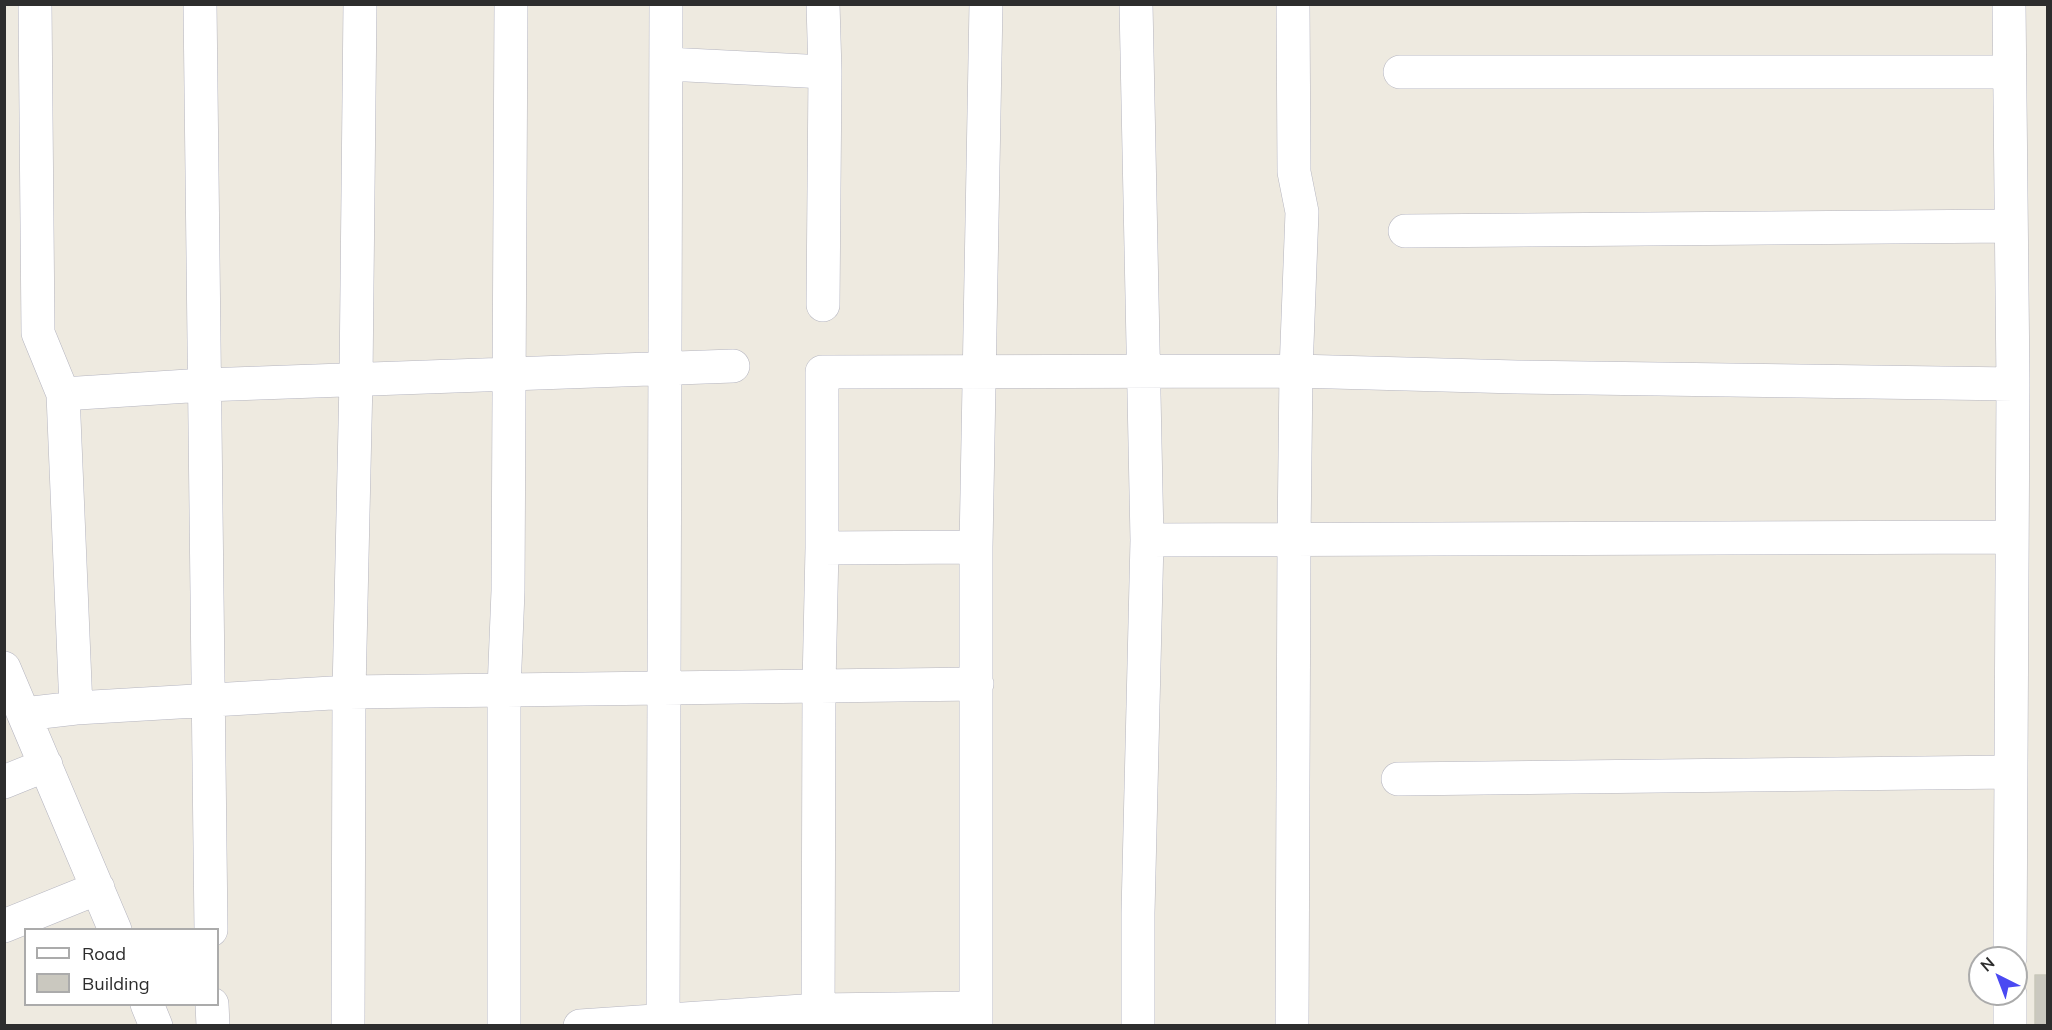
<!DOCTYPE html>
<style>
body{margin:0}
#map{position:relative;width:2052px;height:1030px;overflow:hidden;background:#eeeae0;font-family:Mulish,sans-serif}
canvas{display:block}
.frame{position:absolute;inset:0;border:6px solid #2d2d2d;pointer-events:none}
.legend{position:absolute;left:24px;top:928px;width:195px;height:78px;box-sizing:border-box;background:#fff;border:2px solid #ababab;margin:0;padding:8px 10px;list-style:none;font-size:18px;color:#2d2d2d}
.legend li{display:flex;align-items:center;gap:12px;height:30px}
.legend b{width:30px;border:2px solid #ababab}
.north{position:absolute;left:1968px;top:946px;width:60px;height:60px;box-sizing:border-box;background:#fff;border:2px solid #ababab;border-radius:50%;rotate:318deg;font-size:16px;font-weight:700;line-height:24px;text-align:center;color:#2d2d2d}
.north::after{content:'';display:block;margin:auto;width:21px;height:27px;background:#4a49f2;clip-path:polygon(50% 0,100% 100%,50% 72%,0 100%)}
</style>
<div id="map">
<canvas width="2052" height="1030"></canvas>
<div class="frame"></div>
<ul class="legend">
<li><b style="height:8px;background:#fff"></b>Road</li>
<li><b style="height:16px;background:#cac8bf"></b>Building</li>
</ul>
<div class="north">N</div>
</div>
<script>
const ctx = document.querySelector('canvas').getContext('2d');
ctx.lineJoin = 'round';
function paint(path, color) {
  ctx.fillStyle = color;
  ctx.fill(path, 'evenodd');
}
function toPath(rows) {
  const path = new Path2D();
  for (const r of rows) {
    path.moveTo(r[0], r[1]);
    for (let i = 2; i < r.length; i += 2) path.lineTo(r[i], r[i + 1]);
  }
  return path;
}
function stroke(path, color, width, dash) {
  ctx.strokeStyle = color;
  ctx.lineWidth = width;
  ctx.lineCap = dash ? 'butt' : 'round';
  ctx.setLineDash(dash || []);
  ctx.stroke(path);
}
const building = toPath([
 [2035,975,2048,975,2048,1026,2035,1026,2035,975]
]);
const minor = toPath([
 [35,4,38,333,63,394,76,708],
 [200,4,211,930],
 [1136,4,1147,540,1138,913,1138,1026],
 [2009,4,2013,384,2010,958],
 [667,64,825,72],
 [1400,72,2009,72],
 [1405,231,2011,226],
 [823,305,825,72,823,4],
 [63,394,204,385,733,366],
 [1147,540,2012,537],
 [822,548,976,547],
 [4,668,115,930],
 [24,714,76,708,349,692,356,380,360,4],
 [1398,779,2011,772],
 [4,782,46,765],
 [4,926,98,888],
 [147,1004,156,1026],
 [212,1004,213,1026],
 [348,1026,349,692,977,684],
 [504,1026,504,690,508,591,511,4],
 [580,1026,818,1010,976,1008],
 [663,1026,666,4],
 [818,1026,819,686,822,548,822,372,1296,371,1517,377,2013,384],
 [976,1026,976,547,986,4],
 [1292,1026,1294,540,1296,371,1302,212,1294,172,1293,4],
 [2010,1026,2010,994]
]);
paint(building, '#cac8bf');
stroke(building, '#c9c7ba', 1.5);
stroke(minor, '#b4b4bf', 34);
stroke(minor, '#fff', 33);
</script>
